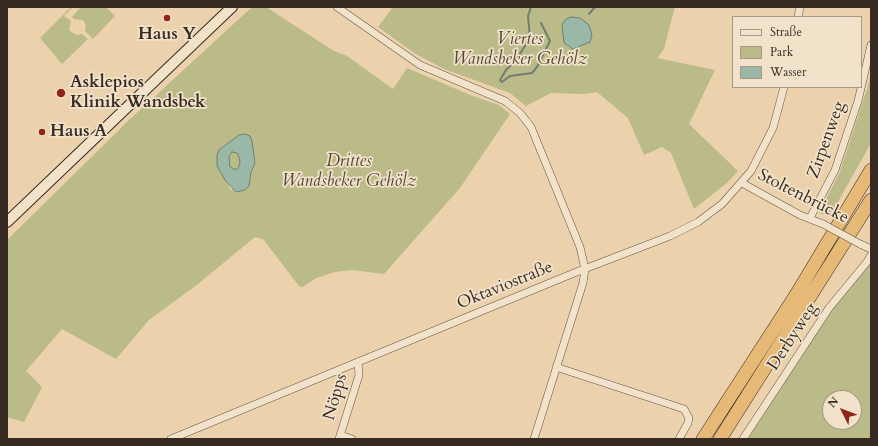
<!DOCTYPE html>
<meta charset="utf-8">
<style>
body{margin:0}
#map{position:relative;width:878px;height:446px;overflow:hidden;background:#ebd2ac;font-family:Cardo,serif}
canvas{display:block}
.frame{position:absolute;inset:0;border:8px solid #362a23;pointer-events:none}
.legend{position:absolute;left:732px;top:16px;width:130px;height:72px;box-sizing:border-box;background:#f2e2c9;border:1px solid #a79887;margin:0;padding:5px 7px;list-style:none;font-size:12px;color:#362a23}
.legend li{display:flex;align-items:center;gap:8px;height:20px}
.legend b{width:20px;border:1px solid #a79887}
.north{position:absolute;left:822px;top:390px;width:40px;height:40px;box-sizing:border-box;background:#f2e2c9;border:1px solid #a79887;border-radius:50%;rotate:312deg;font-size:11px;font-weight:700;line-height:16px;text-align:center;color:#362a23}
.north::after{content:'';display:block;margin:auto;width:14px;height:18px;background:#8f2418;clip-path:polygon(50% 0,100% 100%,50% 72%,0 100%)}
</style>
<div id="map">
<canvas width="878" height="446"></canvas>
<div class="frame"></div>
<ul class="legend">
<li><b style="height:5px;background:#f2e2c9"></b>Straße</li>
<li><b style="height:11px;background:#babb88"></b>Park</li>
<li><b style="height:11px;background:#99b8a7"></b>Wasser</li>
</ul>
<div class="north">N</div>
</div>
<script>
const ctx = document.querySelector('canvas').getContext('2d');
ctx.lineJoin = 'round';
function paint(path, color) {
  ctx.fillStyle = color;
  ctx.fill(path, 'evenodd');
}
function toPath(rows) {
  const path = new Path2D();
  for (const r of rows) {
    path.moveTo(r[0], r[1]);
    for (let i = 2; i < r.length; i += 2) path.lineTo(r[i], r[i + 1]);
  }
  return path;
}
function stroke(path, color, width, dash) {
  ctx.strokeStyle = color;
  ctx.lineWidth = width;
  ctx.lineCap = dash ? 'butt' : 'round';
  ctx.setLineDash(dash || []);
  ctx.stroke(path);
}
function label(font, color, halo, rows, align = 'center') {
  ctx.font = font + ' Cardo,serif';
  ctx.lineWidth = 3.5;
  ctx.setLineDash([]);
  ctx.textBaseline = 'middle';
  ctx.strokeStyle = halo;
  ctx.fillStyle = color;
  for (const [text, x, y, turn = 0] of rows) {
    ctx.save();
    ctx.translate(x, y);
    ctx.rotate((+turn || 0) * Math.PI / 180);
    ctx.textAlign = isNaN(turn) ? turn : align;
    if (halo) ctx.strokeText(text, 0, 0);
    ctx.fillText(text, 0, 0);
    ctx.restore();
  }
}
const green = toPath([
 [71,7,73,7,64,16,71,21,69,30,76,35,82,34,88,39,62,64,40,38],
 [81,7,106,7,115,16,93,39,85,31,86,25,83,20,74,19,72,17],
 [252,7,266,7,334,51,347,56,393,89,407,68,470,95,499,105,510,114,460,188,384,274,352,270,335,272,316,278,303,287,299,286,263,239,255,237,198,284,149,320,116,359,62,329,26,371,42,387,24,422,7,417,7,240,128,121],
 [228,144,255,163,251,172,251,179,231,190,218,166,219,150],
 [393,7,675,7,664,49,657,58,715,70,689,124,738,171,727,183,694,209,671,153,662,147,644,155,628,118,597,92,585,94,551,93,526,106,510,93,444,69,414,53,378,27],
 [871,72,871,143,830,216,819,213,839,174,868,86],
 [232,152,237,153,239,157,240,163,238,168,234,169,230,167,229,155],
 [870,264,871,439,748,439,832,308],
 [830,398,854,398,854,422,830,422]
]);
const water = toPath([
 [571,17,580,18,589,25,592,35,590,42,573,49,564,43,562,25,565,20,571,17],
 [245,134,250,136,252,141,255,163,251,172,249,186,245,190,236,192,225,180,217,166,217,155,219,150,239,135,245,134],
 [232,152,237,153,239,157,240,163,238,169,234,169,230,167,229,156,232,152]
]);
const stream = toPath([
 [531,7,528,16,530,38,516,60,506,70,500,80,502,82,510,76,532,73,537,67,550,41,541,23],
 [589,14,595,7]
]);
const street = toPath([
 [337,7,420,65,505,101,520,113,531,127,580,247,585,269,583,283,534,439],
 [798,17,800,7],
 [742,183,800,215,823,224],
 [810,218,835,170,858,101,871,45],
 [860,244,871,249],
 [556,367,684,409,689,418,688,423,679,439],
 [340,435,352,439],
 [171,439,574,273,670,236,698,222,722,204,751,171,773,128,784,87],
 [339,439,359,375,358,362],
 [743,439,829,308,867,262,871,255]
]);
const secondary = toPath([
 [7,222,232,7]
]);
const highway = toPath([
 [703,439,796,295,871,170],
 [720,439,871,200]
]);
const streetBridge = toPath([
 [823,224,860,244]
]);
const markers = [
 [167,18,4,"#8f2418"],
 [61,93,5,"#8f2418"],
 [42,132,4,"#8f2418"]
];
const poiNames = [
 ["Haus Y",167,35,"center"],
 ["Asklepios",70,83],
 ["Klinik Wandsbek",70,103],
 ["Haus A",50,132]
];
const parkNames = [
 ["Viertes",520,40],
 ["Wandsbeker Gehölz",520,60],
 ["Drittes",349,162],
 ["Wandsbeker Gehölz",349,182]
];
const streetNames = [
 ["Zirpenweg",827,140,-70],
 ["Stoltenbrücke",803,197,27],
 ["Oktaviostraße",505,286,-22],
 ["Derbyweg",793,337,-57],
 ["Nöpps",336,397,-74]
];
paint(green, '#babb88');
paint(water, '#99b8a7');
stroke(water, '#717f72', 1);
stroke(stream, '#717f72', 2);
stroke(street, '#635445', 8);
stroke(secondary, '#362a23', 12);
stroke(highway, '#362a23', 14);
stroke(street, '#f2e2c9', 7);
stroke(secondary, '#f2e2c9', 10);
stroke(highway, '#e6b976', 13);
stroke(streetBridge, '#635445', 8, []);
stroke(streetBridge, '#f2e2c9', 7);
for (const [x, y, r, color] of markers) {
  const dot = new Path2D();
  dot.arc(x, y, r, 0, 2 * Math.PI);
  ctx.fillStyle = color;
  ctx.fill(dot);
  stroke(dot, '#f2e2c9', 1.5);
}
label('bold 17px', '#362a23', '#f2e2c9', poiNames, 'left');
label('italic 17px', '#504737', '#f2e2c9', parkNames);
label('17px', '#362a23', '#f2e2c9', streetNames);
</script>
